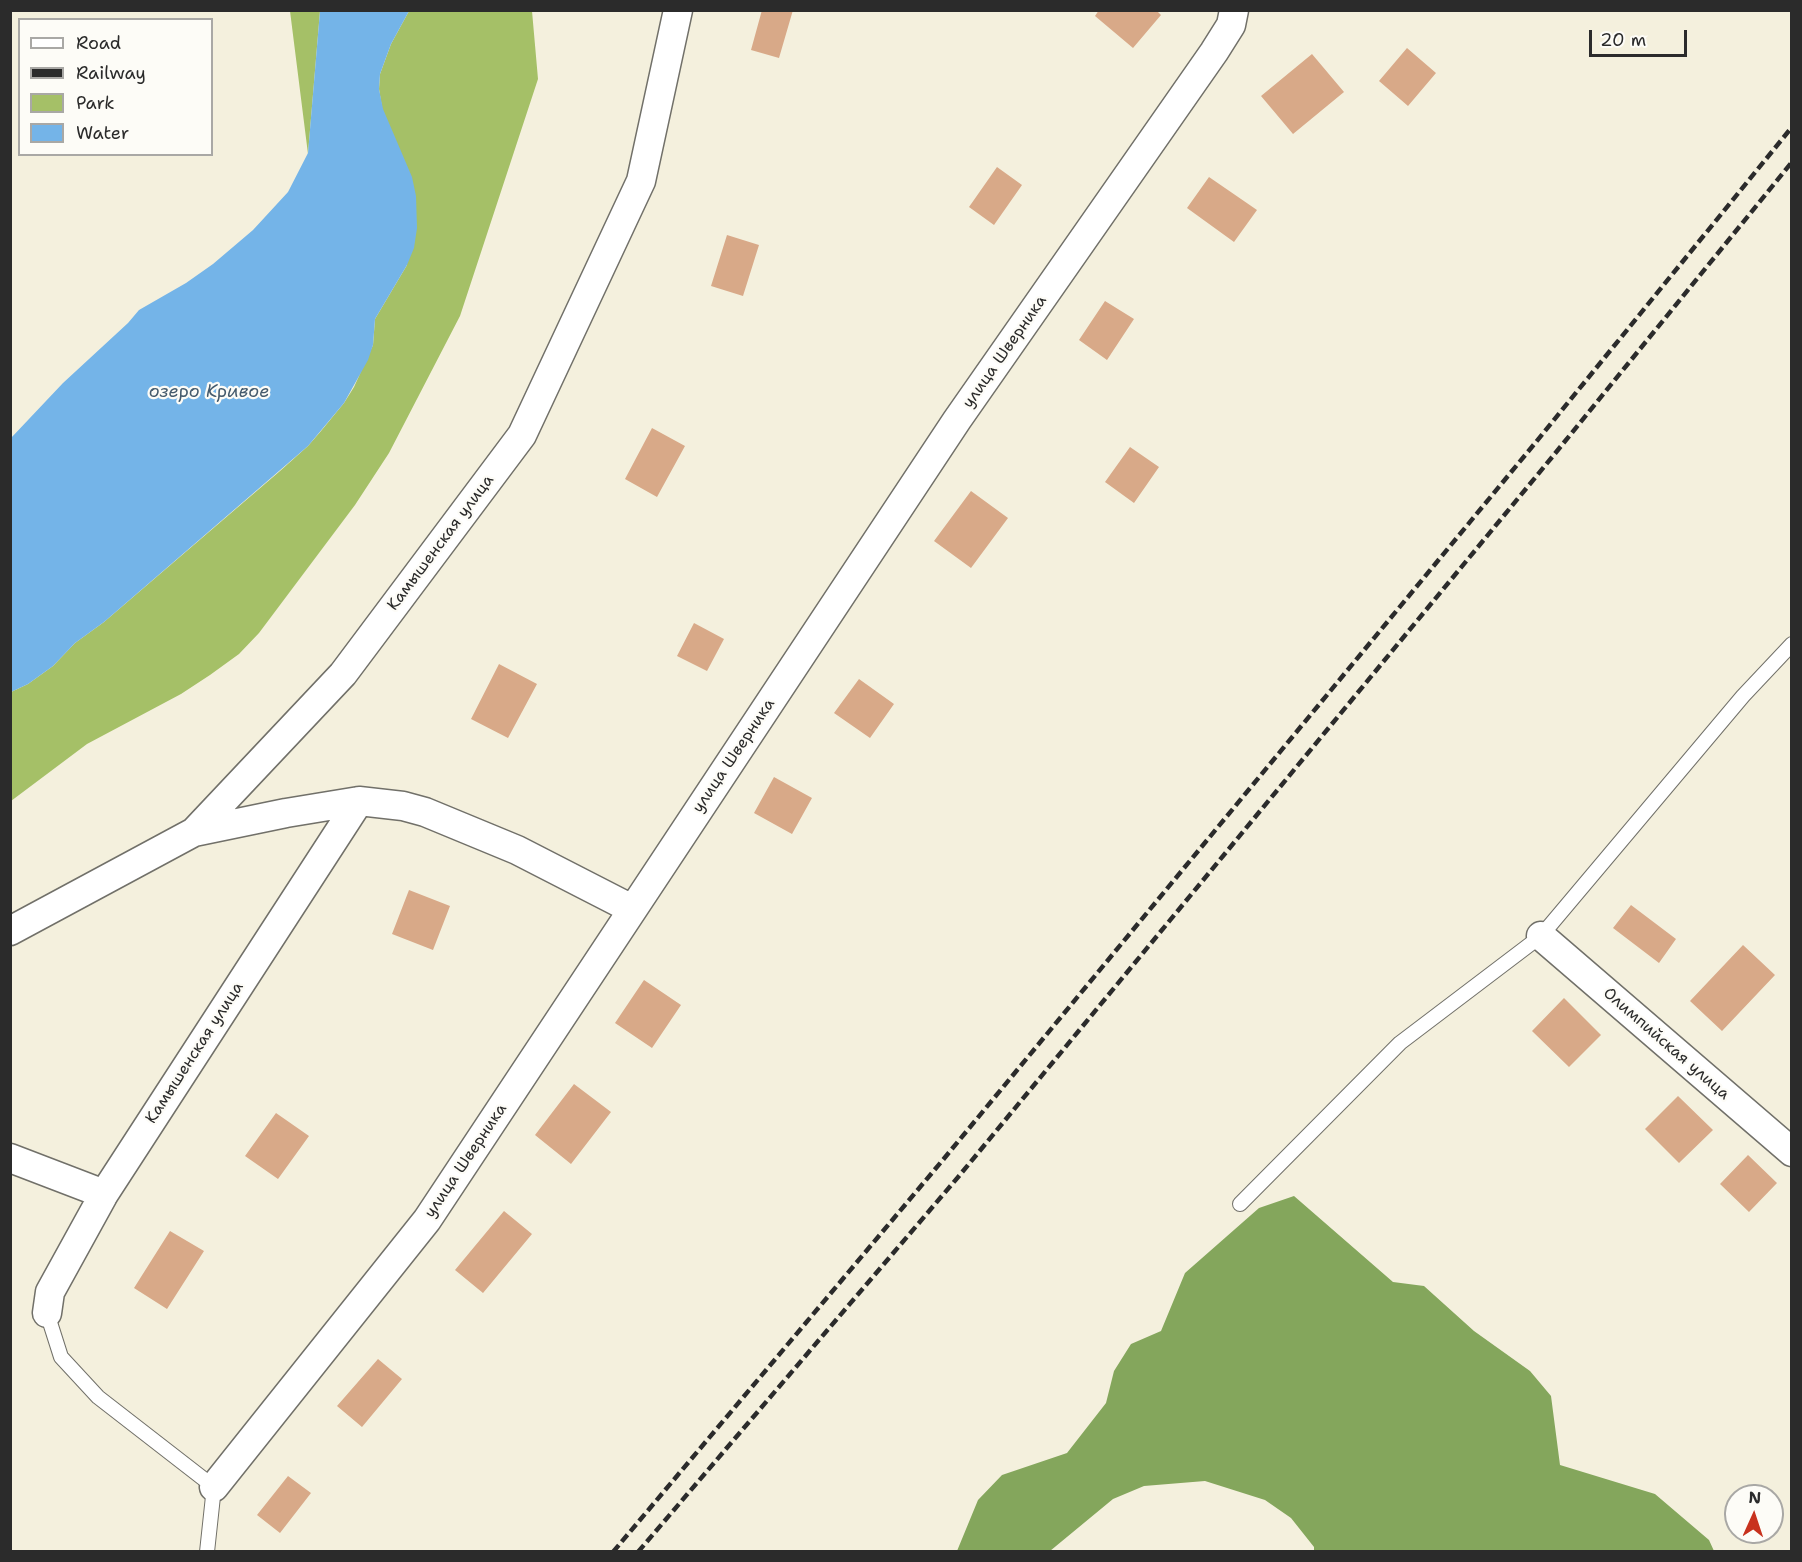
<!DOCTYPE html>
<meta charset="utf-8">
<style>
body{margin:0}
#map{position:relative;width:1802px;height:1562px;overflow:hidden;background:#f4f0dd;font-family:"Shantell Sans",sans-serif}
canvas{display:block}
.frame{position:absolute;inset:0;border:12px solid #2b2b2b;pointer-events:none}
.legend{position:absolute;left:18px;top:18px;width:195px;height:138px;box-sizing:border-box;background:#fdfcf7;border:2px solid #a9a8a5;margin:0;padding:8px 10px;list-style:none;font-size:18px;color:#2b2b2b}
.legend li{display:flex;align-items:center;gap:12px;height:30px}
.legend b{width:30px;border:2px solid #a9a8a5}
.north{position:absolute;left:1724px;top:1484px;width:60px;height:60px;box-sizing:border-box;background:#fdfcf7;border:2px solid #a9a8a5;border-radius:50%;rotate:3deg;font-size:16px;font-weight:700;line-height:24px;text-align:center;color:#2b2b2b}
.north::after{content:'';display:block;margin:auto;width:21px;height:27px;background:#c8321e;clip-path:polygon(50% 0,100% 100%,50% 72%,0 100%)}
.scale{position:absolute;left:1589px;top:30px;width:98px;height:27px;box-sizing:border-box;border:3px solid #2b2b2b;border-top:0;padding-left:8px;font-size:18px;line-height:21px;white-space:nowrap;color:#2b2b2b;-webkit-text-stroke:4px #fdfcf7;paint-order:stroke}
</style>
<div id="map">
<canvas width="1802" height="1562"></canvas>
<div class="frame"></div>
<ul class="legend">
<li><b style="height:8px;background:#fff"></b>Road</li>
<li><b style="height:8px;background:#2b2b2b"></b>Railway</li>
<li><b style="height:16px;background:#a5c067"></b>Park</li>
<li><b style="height:16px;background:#74b4e8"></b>Water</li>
</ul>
<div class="north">N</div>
<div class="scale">20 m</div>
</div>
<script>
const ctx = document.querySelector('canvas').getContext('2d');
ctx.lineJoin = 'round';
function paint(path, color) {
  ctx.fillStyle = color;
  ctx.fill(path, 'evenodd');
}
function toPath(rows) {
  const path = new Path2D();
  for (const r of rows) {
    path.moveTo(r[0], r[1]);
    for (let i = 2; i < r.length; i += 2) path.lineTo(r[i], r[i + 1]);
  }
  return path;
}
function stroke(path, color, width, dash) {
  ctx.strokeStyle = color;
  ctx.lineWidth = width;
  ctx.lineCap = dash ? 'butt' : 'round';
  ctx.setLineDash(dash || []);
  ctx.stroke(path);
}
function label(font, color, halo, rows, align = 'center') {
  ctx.font = font + ' "Shantell Sans",sans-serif';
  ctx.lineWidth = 4.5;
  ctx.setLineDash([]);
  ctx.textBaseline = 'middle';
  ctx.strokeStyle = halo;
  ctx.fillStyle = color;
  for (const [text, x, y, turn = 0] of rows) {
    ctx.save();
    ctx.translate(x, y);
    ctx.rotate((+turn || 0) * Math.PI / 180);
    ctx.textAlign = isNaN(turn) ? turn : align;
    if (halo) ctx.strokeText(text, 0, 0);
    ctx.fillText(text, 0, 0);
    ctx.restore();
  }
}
const green = toPath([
 [290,11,320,11,308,154],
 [409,11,532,11,538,79,460,316,389,453,355,505,259,633,239,654,210,675,181,694,87,744,11,801,11,692,28,684,53,666,75,643,104,622,280,471,308,446,321,431,344,403,354,387,373,345,375,319,407,265,379,89,380,74,391,44]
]);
const forest = toPath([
 [1294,1196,1393,1282,1424,1286,1474,1331,1530,1371,1551,1396,1560,1465,1655,1494,1709,1540,1714,1551,1314,1551,1314,1547,1291,1518,1265,1500,1205,1481,1144,1486,1113,1499,1050,1551,957,1551,978,1500,1002,1475,1067,1453,1106,1403,1114,1371,1131,1344,1161,1331,1185,1273,1259,1208]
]);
const water = toPath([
 [320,11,409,11,391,44,380,74,379,89,383,109,412,177,416,196,417,228,414,248,407,265,375,319,373,345,368,360,344,403,308,446,104,622,75,643,53,666,28,684,11,692,11,438,63,383,128,323,139,310,186,283,213,264,253,230,288,192,308,153]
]);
const building = toPath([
 [762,10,793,10,779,58,751,50],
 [1099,10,1156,10,1161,15,1133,48,1095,16],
 [1407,48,1436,73,1408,106,1379,81],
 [1312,54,1344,92,1293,134,1261,96],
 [997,167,1022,185,994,225,969,207],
 [1209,177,1257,210,1234,242,1187,208],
 [727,235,759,245,743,296,711,286],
 [1105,301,1134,319,1107,360,1079,340],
 [652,428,685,446,657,497,625,479],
 [1130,447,1159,467,1134,503,1105,482],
 [971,491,1008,518,971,568,934,541],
 [694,623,724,639,707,671,677,656],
 [499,664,537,684,508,738,471,719],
 [859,679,894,704,870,738,834,713],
 [774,777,812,798,792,834,754,813],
 [409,890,450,906,433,950,392,934],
 [1631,905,1676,939,1659,963,1613,928],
 [1743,945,1775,975,1722,1031,1690,1001],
 [644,980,681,1005,652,1048,615,1023],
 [1564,998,1601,1035,1569,1067,1532,1031],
 [574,1084,611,1112,571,1164,535,1135],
 [1678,1096,1713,1130,1679,1163,1645,1129],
 [276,1113,309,1136,278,1179,245,1156],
 [1748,1155,1777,1183,1749,1212,1720,1184],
 [504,1211,532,1234,483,1293,455,1270],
 [170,1231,204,1251,167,1309,134,1288],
 [378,1359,402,1379,362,1427,337,1406],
 [288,1476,311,1493,280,1533,257,1515]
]);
const service = toPath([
 [1240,1204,1400,1043,1541,936,1743,696,1792,644],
 [47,1313,61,1357,98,1397,214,1487,207,1552]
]);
const minor = toPath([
 [194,832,286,813,359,801,403,806,425,812,517,850,632,909],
 [10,931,194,832,343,674,522,435,641,181,678,10],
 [1541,936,1792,1152],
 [10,1158,104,1194],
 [47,1313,50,1292,104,1194,359,801],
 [214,1487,427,1220,957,420,1214,52,1231,25,1234,10]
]);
const rail = toPath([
 [613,1552,942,1161,1536,442,1792,127],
 [638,1552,959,1176,1553,456,1792,162]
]);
const streetNames = [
 ["улица Шверника",1005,352,-55],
 ["Камышенская улица",441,543,-53],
 ["улица Шверника",734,756,-56],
 ["Олимпийская улица",1666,1044,41],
 ["Камышенская улица",195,1053,-57],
 ["улица Шверника",466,1161,-56]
];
const waterNames = [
 ["озеро Кривое",209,392]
];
paint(green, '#a5c067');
paint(forest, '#84a65c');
paint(water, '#74b4e8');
paint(building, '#d8a988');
stroke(service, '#717069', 16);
stroke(minor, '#717069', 31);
stroke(service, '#fff', 14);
stroke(minor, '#fff', 28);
stroke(rail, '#2b2b2b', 4.5, [9, 4.5]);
label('16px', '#2b2b2b', '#fdfcf7', streetNames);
label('italic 18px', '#455b6d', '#fdfcf7', waterNames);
</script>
